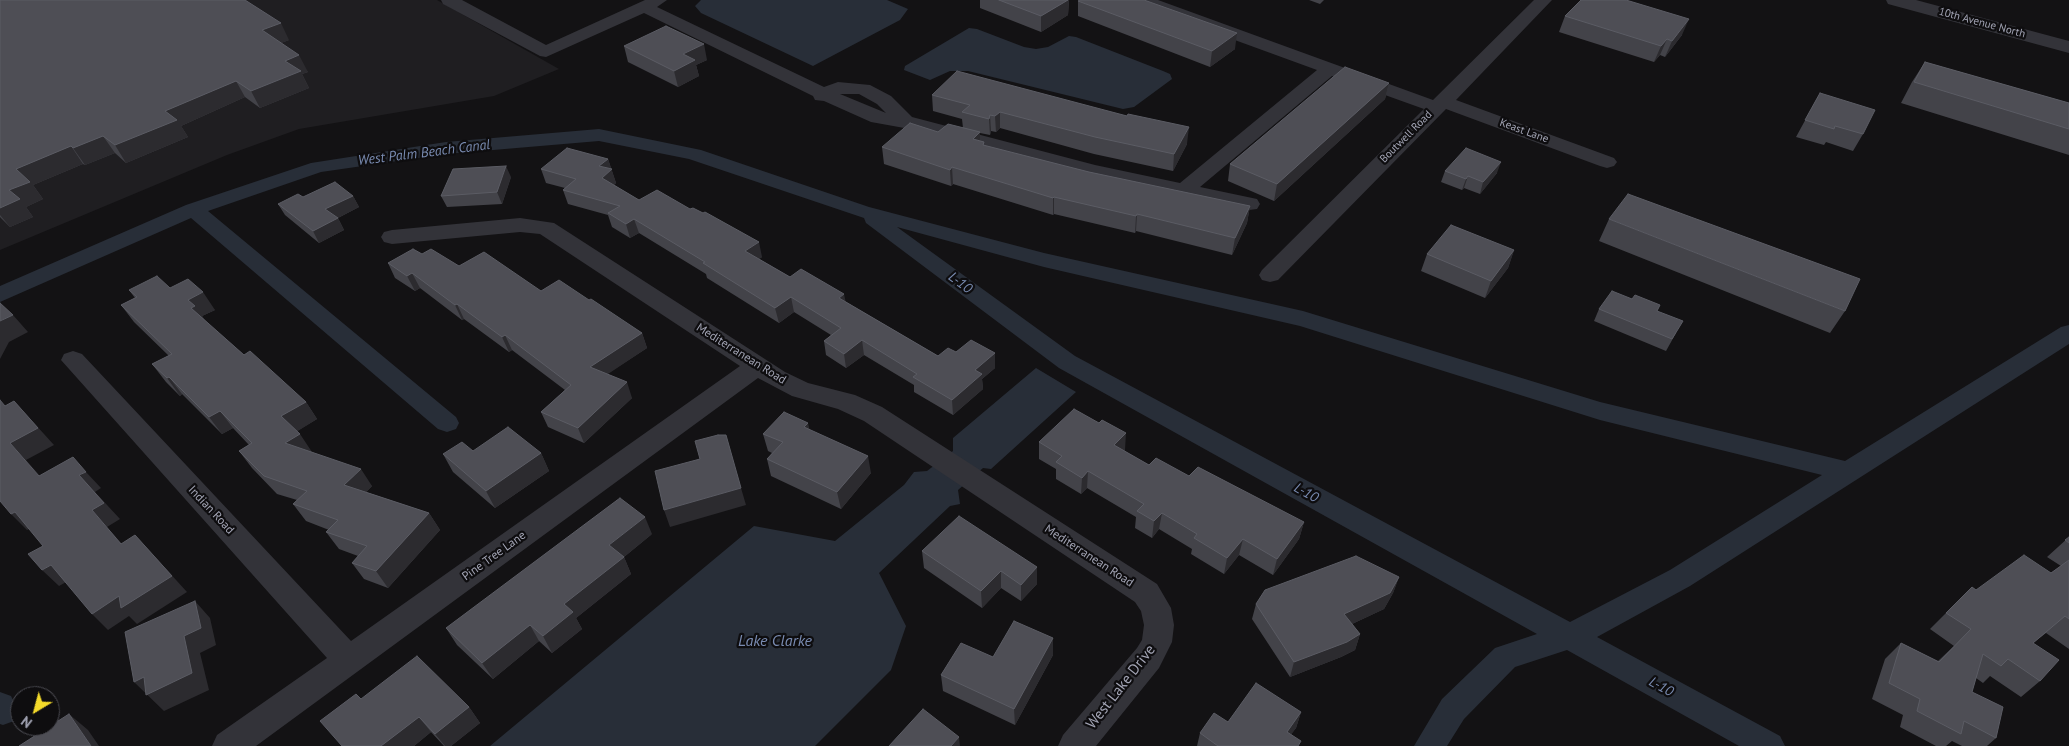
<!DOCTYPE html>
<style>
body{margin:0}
#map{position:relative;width:2069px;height:746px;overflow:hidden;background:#131214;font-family:"PT Sans",sans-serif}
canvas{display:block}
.north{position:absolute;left:10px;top:686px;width:50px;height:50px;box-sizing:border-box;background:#0e0d0f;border:1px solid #4a4a51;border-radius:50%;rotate:217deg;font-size:14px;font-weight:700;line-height:20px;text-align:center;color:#a3a5b5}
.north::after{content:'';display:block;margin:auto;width:18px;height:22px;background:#f4da2a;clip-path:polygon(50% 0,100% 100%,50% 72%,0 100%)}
</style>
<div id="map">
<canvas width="2069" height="746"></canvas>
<div class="north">N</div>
</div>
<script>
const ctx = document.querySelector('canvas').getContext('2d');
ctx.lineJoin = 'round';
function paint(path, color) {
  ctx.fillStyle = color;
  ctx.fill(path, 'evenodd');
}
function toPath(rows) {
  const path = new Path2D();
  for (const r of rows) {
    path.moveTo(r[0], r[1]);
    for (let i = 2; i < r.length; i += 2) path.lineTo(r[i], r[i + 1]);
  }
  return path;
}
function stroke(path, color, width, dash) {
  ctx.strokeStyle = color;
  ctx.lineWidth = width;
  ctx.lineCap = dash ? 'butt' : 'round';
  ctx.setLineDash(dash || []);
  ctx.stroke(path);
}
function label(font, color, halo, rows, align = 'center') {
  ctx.font = font + ' "PT Sans",sans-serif';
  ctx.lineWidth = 4.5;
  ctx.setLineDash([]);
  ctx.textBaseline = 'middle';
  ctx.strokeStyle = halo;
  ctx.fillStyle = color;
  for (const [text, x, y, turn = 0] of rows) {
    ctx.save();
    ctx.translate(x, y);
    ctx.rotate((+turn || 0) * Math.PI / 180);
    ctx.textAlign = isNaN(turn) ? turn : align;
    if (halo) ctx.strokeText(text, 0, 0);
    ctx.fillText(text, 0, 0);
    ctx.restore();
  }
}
const built = toPath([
 [0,0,437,0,559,69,494,96,299,129,227,155,0,250]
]);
const water = toPath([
 [701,0,887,0,908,9,900,20,813,66,701,13,695,6],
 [969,28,977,29,1024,47,1036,49,1048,47,1069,36,1076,37,1163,71,1170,74,1172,79,1134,107,1123,109,968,71,950,71,930,80,904,70,905,66],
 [1036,368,1076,392,991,469,983,468,958,490,960,504,950,506,879,573,906,626,891,670,815,746,490,746,754,526,835,541,904,485,914,472,927,471,953,451,953,438]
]);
const canal = toPath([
 [599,129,701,150,869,207,1044,253,1303,311,1600,402,1845,461,2061,327,2069,325,2069,344,1690,586,1597,637,1780,736,1785,746,1739,746,1567,650,1515,667,1464,719,1447,746,1414,746,1442,699,1495,648,1537,634,1059,368,866,223,864,218,689,159,599,141,446,154,321,172,208,211,456,417,459,423,456,429,447,432,438,429,191,218,0,302,0,286,186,205,311,163,446,142,599,129],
 [897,227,1044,267,1300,326,1600,420,1822,475,1670,570,1570,622,1075,356,897,227],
 [0,692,11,696,18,711,14,721,3,725,0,724,0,692]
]);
const minor = toPath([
 [441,0,462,0,546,45,645,0,667,0,657,7,824,87,838,82,870,85,891,96,912,117,1095,165,1180,183,1317,70,1136,4,1134,0,1158,0,1433,100,1534,0,1552,0,1456,100,1614,158,1617,162,1614,166,1607,168,1600,166,1446,109,1278,280,1270,282,1262,280,1259,275,1262,270,1424,109,1332,76,1200,187,1257,199,1260,204,1257,209,1249,210,1093,177,921,131,871,122,824,101,815,100,813,96,644,13,546,57,540,56,443,4,441,0],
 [840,94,859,94,877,104,886,113,840,94],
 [520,218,554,223,785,372,808,383,855,395,882,407,1157,584,1171,608,1174,625,1172,642,1159,668,1096,746,1058,746,1063,735,1137,648,1142,640,1144,625,1141,611,1135,602,864,421,838,409,792,396,758,378,256,746,212,746,217,735,327,658,61,360,64,354,73,351,82,354,351,641,740,366,540,234,520,232,392,244,384,242,381,237,384,232,392,230,520,218]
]);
const tertiary = toPath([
 [1886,0,1916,0,2069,41,2069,53,1888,4,1886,0]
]);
const wall = toPath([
 [0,0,289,40,281,43,308,72,302,74,309,88,260,108,245,97,181,126,188,137,126,163,115,153,85,165,83,164,33,185,43,199,26,207,33,217,10,227,0,217],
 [980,0,1069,0,1068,15,1041,32,980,8],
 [1309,0,1324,0,1320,4],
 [1078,1,1235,49,1210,67,1078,16],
 [1565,16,1682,35,1665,57,1660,55,1654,62,1559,32],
 [624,46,707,60,696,65,699,76,678,87,628,62],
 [1925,62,2069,103,2069,155,1901,103,1912,82],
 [1389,83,1385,99,1274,201,1228,181,1230,164],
 [1820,93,1863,134,1853,151,1826,142,1824,145,1796,137],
 [932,95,1187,144,1173,171,1094,154,1000,128,996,132,991,131,990,135,980,133,980,141,984,142,984,146,1089,172,1250,206,1247,223,1232,255,1136,231,1135,233,1054,214,1053,215,953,184,951,186,884,164,882,147,938,132,963,128,962,119,933,111],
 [608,159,616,183,614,185,639,200,762,257,759,259,790,277,846,302,938,356,956,352,995,353,995,368,982,379,983,389,953,415,914,392,914,385,864,355,846,368,826,355,824,341,831,335,794,312,779,323,707,278,706,274,639,233,630,238,612,227,608,215,568,204,563,190,565,188,546,183,541,169],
 [1445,171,1497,173,1480,194,1464,188,1462,190,1441,182],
 [511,177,502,204,447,207,441,196],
 [353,196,359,207,338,218,344,230,319,243,285,215,278,204,303,197],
 [1609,219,1845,311,1830,333,1599,241],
 [1514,250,1508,268,1485,298,1421,271,1427,254],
 [422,254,459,266,541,291,589,300,642,333,647,348,607,374,632,398,584,443,548,427,541,412,565,390,512,350,509,352,464,319,462,320,420,288,415,291,395,278,388,263],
 [170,288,215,310,202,316,205,321,244,355,306,402,317,419,297,431,311,452,372,486,366,492,429,513,440,530,388,588,364,579,352,563,358,556,339,549,326,532,329,530,306,521,293,504,297,500,277,494,252,468,239,451,249,445,233,428,222,434,182,394,180,396,166,382,152,364,169,356,134,322,121,305,135,298,129,290],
 [1599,309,1657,311,1676,333,1666,351,1594,321],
 [1099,423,1125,450,1124,451,1149,465,1189,476,1304,522,1299,539,1273,575,1239,555,1224,574,1191,554,1192,549,1159,529,1152,538,1135,528,1136,517,1087,488,1081,494,1056,479,1056,469,1039,459,1039,442],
 [809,430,871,473,841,509,771,476,767,459,772,453,768,451,763,434],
 [473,451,541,453,549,471,495,508,453,472,443,454],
 [652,534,624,557,631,574,576,618,582,629,552,653,539,641,493,679,457,645,446,628],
 [2069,537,2069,649,2046,633,2033,643,2040,681,2021,697,1990,676,1983,683,1976,678,1972,692,1996,738,1987,746,1962,746,1952,741,1946,746,1936,746,1900,727,1903,715,1872,699,1885,659,1901,643,1938,661,1954,646,1930,629,1972,587,1976,590,2051,573,2061,566,2047,557],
 [922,551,1037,567,1037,584,1021,601,1001,588,982,608,924,568],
 [1399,577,1393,593,1384,609,1352,624,1360,634,1355,650,1341,657,1290,677,1252,619,1256,604],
 [1053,638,1053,655,1015,725,943,691,941,675,993,657],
 [361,699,469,707,480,723,451,746,444,746,431,732,414,746,342,746],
 [1301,712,1296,728,1291,734,1299,746,1197,746,1200,733,1228,722]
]);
const shadedWall = toPath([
 [1068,0,1069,0,1068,15,1041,32,1041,16],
 [1689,19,1682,35,1665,57,1672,41],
 [281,23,289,40,271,47,262,30],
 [1237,33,1235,49,1210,67,1212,51],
 [1667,39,1660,55,1654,62,1661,46],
 [704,44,707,60,696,65,699,76,678,87,674,71,683,54],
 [299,55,308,72,302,74,309,88,260,108,251,91,285,61],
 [236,81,245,97,181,126,188,137,126,163,115,145,165,111],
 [1389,83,1385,99,1274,201,1277,184],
 [1000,112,1000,128,996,132,995,116],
 [990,115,991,131,990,135,989,119],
 [1189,127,1187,144,1173,171,1174,154],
 [980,132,980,149,973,139],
 [103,136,115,153,85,165,73,148],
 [71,146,83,164,33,185,43,199,26,207,33,217,10,227,0,215,0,208,16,169],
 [608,159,616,183,607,192,599,166],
 [1501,162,1497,173,1480,194,1483,182],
 [506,166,511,177,502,204,497,192],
 [952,167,953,184,951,186,950,170],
 [1468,176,1464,188,1462,190,1466,179],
 [353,196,359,207,332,221,325,209],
 [1054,197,1054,214,1053,215,1053,198],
 [1250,206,1247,223,1232,255,1235,238],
 [1137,214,1136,231,1135,233,1136,216],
 [338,218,344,230,319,243,313,231],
 [634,219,639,233,630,238,626,224],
 [759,242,762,257,749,266,745,251],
 [1514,250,1508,268,1485,298,1491,281],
 [412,273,420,288,415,291,407,276],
 [203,292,215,310,202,316,207,323,191,308,188,300],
 [844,294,847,308,839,298],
 [791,297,794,312,779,323,775,308],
 [457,304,464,319,462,320,455,305],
 [13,315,28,332,9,342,0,359,0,321],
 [642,333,647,348,596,382,590,367],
 [505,335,512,350,509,352,502,337],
 [862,340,864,355,846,368,844,354],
 [995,353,995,368,982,379,983,389,953,415,952,400,975,370],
 [169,377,182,394,180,396,167,378],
 [627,382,632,398,584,443,578,428],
 [14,401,54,445,26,460,55,493,10,443],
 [306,402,317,419,293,434,281,416],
 [220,411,233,428,222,434,209,417],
 [808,423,812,440,804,427],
 [1126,433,1125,450,1113,462,1114,445],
 [300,434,312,452,297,460,285,443],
 [541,453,549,471,495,508,486,491],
 [868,456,871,473,841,509,837,492],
 [361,469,372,486,356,502,344,485],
 [1088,471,1087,488,1081,494,1082,478],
 [86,472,101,488,95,492,120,519,107,527,136,560,121,544,92,510,79,475],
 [741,488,746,505,670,527,664,510],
 [15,512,32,528,27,530,11,514],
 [429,513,440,530,388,588,376,571],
 [1162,513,1159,529,1152,538,1154,521],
 [645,517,652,534,624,557,631,574,576,618,582,629,552,653,543,636,564,604,609,545],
 [1304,522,1299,539,1273,575,1277,559],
 [135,535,187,592,137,624,129,616,108,630,92,614],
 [1243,539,1239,555,1224,574,1227,558],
 [51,565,68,581,59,586,42,570],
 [1037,567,1037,584,1021,601,1021,585],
 [1001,571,1001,588,982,608,981,591],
 [1399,577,1393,593,1384,609,1339,630,1344,614],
 [195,601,210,618,216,645,200,653,209,690,164,711,134,682,184,636],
 [530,625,539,641,493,679,482,663],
 [1360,634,1355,650,1341,657,1290,677,1294,662],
 [1053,638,1053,655,1015,725,1014,709],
 [469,707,480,723,451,746,445,746,435,734],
 [1301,712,1296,728,1283,746,1287,732],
 [69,714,88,730,99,746,91,746],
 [419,717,431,732,414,746,381,746],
 [959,737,960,746,951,746]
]);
const building = toPath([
 [0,0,245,0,281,23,262,30,299,55,285,61,301,71,251,91,236,81,165,111,177,120,115,145,103,136,73,148,71,146,16,169,30,182,9,190,20,199,0,208,0,0],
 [999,0,1068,0,1041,16,999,0],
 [1080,0,1144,0,1237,33,1212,51,1078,1,1080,0],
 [1581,0,1626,0,1689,19,1672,41,1667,39,1661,46,1565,16,1581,0],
 [666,26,704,44,683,54,695,60,674,71,624,46,666,26],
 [1925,62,2069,103,2069,129,1914,82,1925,62],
 [1345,67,1389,83,1277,184,1230,164,1345,67],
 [957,71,1127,116,1128,114,1189,127,1174,154,1095,137,1000,112,995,116,990,115,989,119,962,112,970,105,932,95,957,71],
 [1820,93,1875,110,1863,134,1835,126,1834,129,1805,120,1820,93],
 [910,123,938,132,948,124,980,132,973,139,984,142,983,145,1089,172,1250,206,1235,238,1137,214,1136,216,1054,197,1053,198,952,167,950,170,882,147,910,123],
 [567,148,608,159,599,166,612,169,602,178,639,200,657,190,690,209,693,208,703,213,705,212,759,242,745,251,790,277,801,269,844,294,839,298,938,356,948,348,956,352,971,340,995,353,975,370,982,374,952,400,913,377,917,374,862,340,844,354,824,341,841,328,791,297,775,308,703,263,705,262,634,219,626,224,608,213,620,206,563,190,576,179,541,169,567,148],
 [1466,148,1501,162,1483,182,1468,176,1466,179,1445,171,1466,148],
 [506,166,497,192,441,196,453,169,506,166],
 [335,182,353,196,325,209,338,218,313,231,278,204,298,194,303,197,335,182],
 [1628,194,1860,279,1845,311,1609,219,1628,194],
 [1451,225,1514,250,1491,281,1427,254,1451,225],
 [413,249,422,254,431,249,459,266,484,252,541,291,559,280,589,300,591,299,642,333,590,367,627,382,578,428,541,412,571,385,505,335,502,337,457,304,455,305,412,273,407,276,388,263,413,249],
 [157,276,170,288,188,279,203,292,188,300,195,306,191,308,244,355,250,351,306,402,281,416,300,434,285,443,361,469,344,485,429,513,376,571,352,563,367,546,326,532,338,520,293,504,307,491,264,476,239,451,252,443,220,411,209,417,169,377,167,378,152,364,172,354,121,305,137,297,129,290,157,276],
 [1612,291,1632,299,1635,295,1660,305,1657,311,1683,321,1672,339,1599,309,1612,291],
 [0,303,13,315,0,321,0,303],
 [0,400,5,406,14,401,38,428,10,443,39,476,73,457,86,472,79,475,104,503,92,510,121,544,135,535,172,576,121,608,119,596,92,614,51,565,42,570,28,554,43,546,15,512,11,514,0,501,0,400],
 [1074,409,1099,423,1102,420,1126,433,1114,445,1149,465,1156,458,1189,476,1198,467,1304,522,1277,559,1243,539,1227,558,1194,538,1197,534,1162,513,1154,521,1137,511,1144,504,1088,471,1082,478,1056,462,1062,456,1039,442,1074,409],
 [784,412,808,423,804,427,868,456,837,492,767,459,783,442,763,434,784,412],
 [508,427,541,453,486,491,443,454,462,442,473,451,508,427],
 [718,435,726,435,741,488,664,510,655,471,700,459,695,441,718,435],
 [620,498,645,517,609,545,624,557,564,604,573,612,543,636,530,625,482,663,446,628,620,498],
 [959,516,1037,567,1021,585,1001,571,981,591,922,551,959,516],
 [2069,537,2069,543,2065,540,2069,537],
 [2024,555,2051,573,2069,560,2069,619,2065,616,2033,643,2059,660,2040,681,2008,659,2001,666,1983,654,1972,692,2003,707,1996,738,1964,721,1961,734,1917,711,1920,699,1889,683,1901,643,1939,662,1971,629,1946,613,1972,587,1976,590,2024,555],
 [1356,556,1399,577,1390,593,1344,614,1360,634,1347,642,1294,662,1256,604,1265,590,1356,556],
 [195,601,201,628,184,636,192,673,146,695,144,677,134,682,125,632,195,601],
 [1014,621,1053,638,1014,709,941,675,961,643,993,657,1014,621],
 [417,656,469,707,435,734,419,717,381,746,342,746,320,721,356,694,361,699,417,656],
 [1256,683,1301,712,1287,732,1301,741,1298,746,1218,746,1200,733,1214,713,1228,722,1256,683],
 [923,709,959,737,951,746,889,746,923,709],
 [69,714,91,746,19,746,69,714]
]);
const farStreetnames = [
 ["10th Avenue North",1982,23,15],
 ["Keast Lane",1524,131,20],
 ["Boutwell Road",1406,137,-45]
];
const streetNames = [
 ["Mediterranean Road",741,354,32],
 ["Indian Road",211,510,47],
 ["Pine Tree Lane",494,556,-36],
 ["Mediterranean Road",1089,556,33]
];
const waterNames = [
 ["West Palm Beach Canal",424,153,-7],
 ["L-10",960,283,36],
 ["L-10",1306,493,29],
 ["L-10",1661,687,29]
];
const nearStreetnames = [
 ["West Lake Drive",1121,687,-52]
];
const nearWaternames = [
 ["Lake Clarke",775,641]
];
paint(built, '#1f1e21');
paint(water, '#282e38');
paint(canal, '#282e38');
paint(minor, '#333339');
paint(tertiary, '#333339');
paint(wall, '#434349');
paint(shadedWall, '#2c2b2f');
paint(building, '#4e4e55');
stroke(building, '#5b5c64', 1);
label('11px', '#a3a5b5', '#0e0d0f', farStreetnames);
label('12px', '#a3a5b5', '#0e0d0f', streetNames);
label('italic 14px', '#798bb1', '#0e0d0f', waterNames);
label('15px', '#a3a5b5', '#0e0d0f', nearStreetnames);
label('italic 16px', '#798bb1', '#0e0d0f', nearWaternames);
</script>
